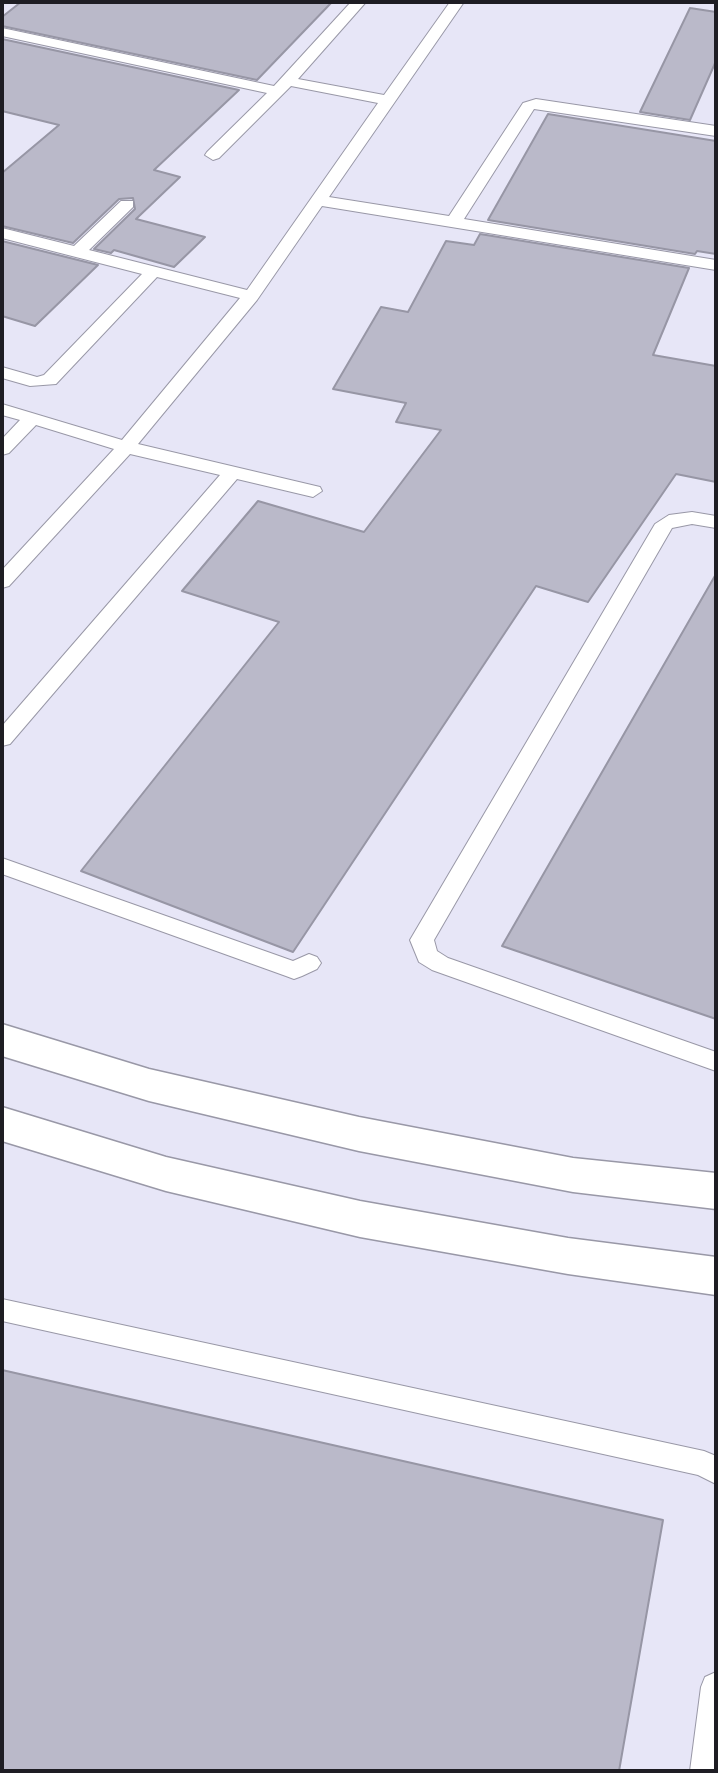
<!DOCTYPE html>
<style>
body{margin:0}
#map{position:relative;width:718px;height:1773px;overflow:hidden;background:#e7e6f7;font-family:Spectral,serif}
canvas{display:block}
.frame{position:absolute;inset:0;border:4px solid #1e1d23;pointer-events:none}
</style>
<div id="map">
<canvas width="718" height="1773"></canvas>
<div class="frame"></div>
</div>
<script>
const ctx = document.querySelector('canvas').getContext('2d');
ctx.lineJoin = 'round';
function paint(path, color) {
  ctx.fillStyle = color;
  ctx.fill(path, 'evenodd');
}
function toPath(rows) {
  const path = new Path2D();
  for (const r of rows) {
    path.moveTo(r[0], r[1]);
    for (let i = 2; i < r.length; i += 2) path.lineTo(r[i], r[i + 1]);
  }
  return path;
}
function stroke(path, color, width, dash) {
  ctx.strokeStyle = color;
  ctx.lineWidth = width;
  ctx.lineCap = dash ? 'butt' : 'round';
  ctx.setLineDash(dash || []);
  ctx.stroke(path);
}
const building = toPath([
 [21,2,332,2,257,80,2,26,2,17,21,2],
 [690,8,716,12,716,61,690,120,640,112,690,8],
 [2,39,239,90,154,170,180,177,136,219,205,237,174,267,114,250,111,253,94,249,135,209,133,198,119,199,73,243,2,226,2,173,59,125,2,111,2,39],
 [548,114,716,141,716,254,697,251,695,254,488,220,548,114],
 [480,234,689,268,653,355,716,366,716,482,676,474,588,602,536,586,293,952,81,871,279,622,182,591,258,501,364,532,441,430,396,422,406,403,333,389,381,307,408,312,446,241,474,245,480,234],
 [2,241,98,265,35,326,2,316,2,241],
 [716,574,716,1019,502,946,716,574],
 [2,1370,663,1520,619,1771,2,1771,2,1370]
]);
const service = toPath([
 [351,2,366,2,298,79,384,95,450,2,464,2,329,197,449,216,523,103,536,99,716,126,716,136,534,109,464,219,716,260,716,270,322,206,257,300,138,444,320,487,322,491,313,497,237,479,10,744,2,746,2,726,220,475,130,454,9,586,2,588,2,570,114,449,36,425,9,453,2,455,2,439,20,420,2,415,2,404,122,440,240,298,157,277,56,384,30,386,2,378,2,367,37,377,44,375,142,274,2,238,2,228,74,246,121,201,133,201,133,207,89,250,247,290,378,103,291,86,219,158,213,160,205,155,207,152,267,93,2,36,2,28,274,86,351,2],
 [692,512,716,516,716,528,692,524,672,528,434,940,437,951,448,958,716,1052,716,1071,432,970,419,962,410,940,655,524,669,515,692,512],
 [2,858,293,961,309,954,317,957,321,963,317,969,302,976,294,979,286,976,2,874,2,858],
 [2,1299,704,1451,716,1456,716,1484,698,1475,2,1321,2,1299],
 [716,1672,716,1771,690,1771,701,1687,705,1677,716,1672]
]);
const tertiary = toPath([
 [2,1024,149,1069,359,1117,573,1158,716,1173,716,1209,573,1192,359,1151,149,1101,2,1056,2,1024],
 [2,1107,166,1157,360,1201,568,1238,716,1257,716,1295,568,1274,360,1237,166,1191,2,1141,2,1107]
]);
paint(building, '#bab9c9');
stroke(building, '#9796a5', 2);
stroke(service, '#9998a7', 2);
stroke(tertiary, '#9998a7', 3);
paint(service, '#fff');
paint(tertiary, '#fff');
</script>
